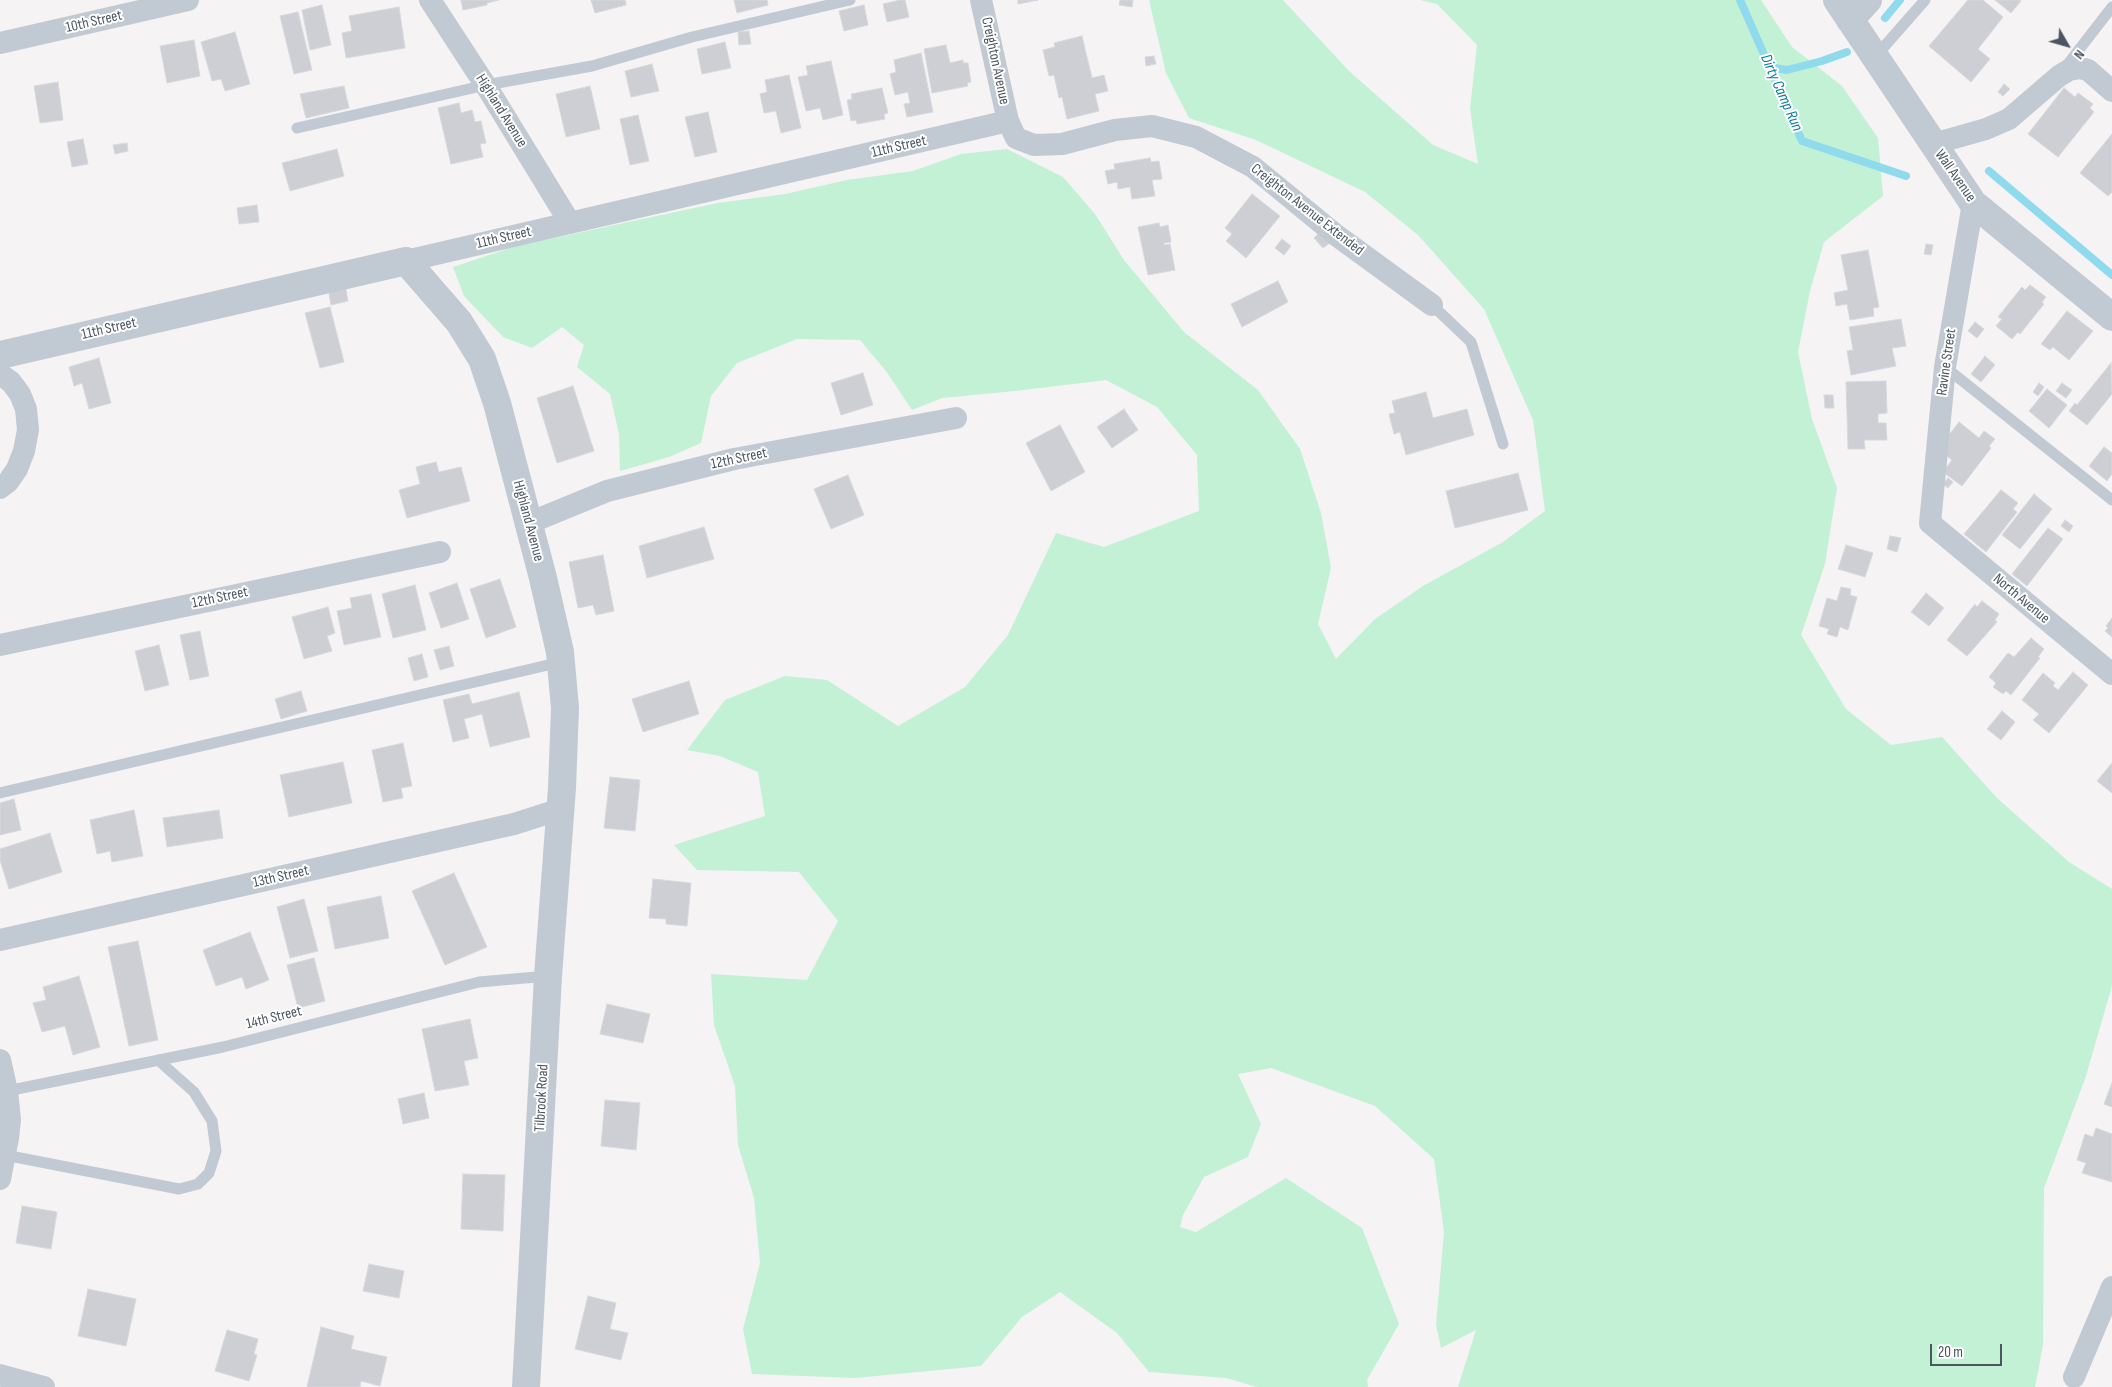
<!DOCTYPE html>
<style>
body{margin:0}
#map{position:relative;width:2112px;height:1387px;overflow:hidden;background:#f5f3f3;font-family:"Sofia Sans Condensed",sans-serif}
canvas{display:block}
.north{position:absolute;left:2042px;top:20px;width:50px;height:50px;-webkit-text-stroke:4px #fff;paint-order:stroke;rotate:128deg;font-size:14px;font-weight:700;line-height:20px;text-align:center;color:#4a5661}
.north::after{content:'';display:block;margin:auto;width:18px;height:22px;background:#4a5661;clip-path:polygon(50% 0,100% 100%,50% 72%,0 100%)}
.scale{position:absolute;left:1930px;top:1344px;width:72px;height:22px;box-sizing:border-box;border:2px solid #4a5661;border-top:0;padding-left:6px;font-size:15px;line-height:18px;white-space:nowrap;color:#4a5661;-webkit-text-stroke:4px #fff;paint-order:stroke}
</style>
<div id="map">
<canvas width="2112" height="1387"></canvas>
<div class="north">N</div>
<div class="scale">20 m</div>
</div>
<script>
const ctx = document.querySelector('canvas').getContext('2d');
ctx.lineJoin = 'round';
function paint(path, color) {
  ctx.fillStyle = color;
  ctx.fill(path, 'evenodd');
}
function toPath(rows) {
  const path = new Path2D();
  for (const r of rows) {
    path.moveTo(r[0], r[1]);
    for (let i = 2; i < r.length; i += 2) path.lineTo(r[i], r[i + 1]);
  }
  return path;
}
function stroke(path, color, width, dash) {
  ctx.strokeStyle = color;
  ctx.lineWidth = width;
  ctx.lineCap = dash ? 'butt' : 'round';
  ctx.setLineDash(dash || []);
  ctx.stroke(path);
}
function label(font, color, halo, rows, align = 'center') {
  ctx.font = font + ' "Sofia Sans Condensed",sans-serif';
  ctx.lineWidth = 4;
  ctx.setLineDash([]);
  ctx.textBaseline = 'middle';
  ctx.strokeStyle = halo;
  ctx.fillStyle = color;
  for (const [text, x, y, turn = 0] of rows) {
    ctx.save();
    ctx.translate(x, y);
    ctx.rotate((+turn || 0) * Math.PI / 180);
    ctx.textAlign = isNaN(turn) ? turn : align;
    if (halo) ctx.strokeText(text, 0, 0);
    ctx.fillText(text, 0, 0);
    ctx.restore();
  }
}
const green = toPath([
 [1149,0,1283,0,1349,71,1433,145,1478,164,1470,109,1477,45,1437,4,1420,0,1761,0,1792,47,1842,86,1878,138,1883,196,1824,242,1810,291,1798,352,1812,419,1837,488,1825,564,1801,635,1846,709,1891,745,1942,737,1997,798,2069,862,2112,889,2112,986,2085,1079,2044,1188,2043,1345,2035,1387,1458,1387,1476,1330,1441,1348,1436,1325,1444,1232,1434,1159,1375,1106,1271,1068,1238,1074,1261,1124,1248,1157,1204,1177,1183,1215,1180,1227,1196,1232,1286,1178,1362,1228,1399,1324,1367,1380,1368,1387,1257,1387,1226,1378,1149,1372,1117,1333,1060,1292,1022,1317,981,1366,855,1378,752,1374,743,1329,760,1263,754,1198,738,1145,735,1086,714,1025,711,974,807,980,838,921,799,872,697,870,674,845,765,816,758,772,720,756,687,750,725,700,785,676,827,680,898,726,965,687,1008,635,1056,533,1104,547,1199,511,1197,455,1157,407,1106,380,1015,391,942,398,912,410,886,371,860,340,797,339,737,363,711,396,701,443,669,457,620,471,619,434,610,394,577,367,584,345,562,327,532,348,503,337,464,296,453,267,513,247,619,224,718,203,785,194,847,180,913,171,961,154,1007,149,1063,177,1095,214,1124,260,1184,332,1258,390,1300,449,1321,513,1331,568,1318,624,1336,659,1375,619,1423,586,1503,542,1545,511,1533,420,1484,309,1418,235,1365,192,1256,140,1189,118,1166,73]
]);
const stream = toPath([
 [1740,0,1802,141,1906,176],
 [1885,18,1900,0],
 [1769,67,1787,70,1822,61,1847,52],
 [1989,171,2112,275]
]);
const building = toPath([
 [461,0,499,0,487,3,487,5,463,10,461,0],
 [591,0,625,0,626,5,595,13,591,0],
 [734,0,767,0,768,5,737,13,734,0],
 [900,0,905,0,909,17,887,22,883,4,900,0],
 [1018,0,1038,0,1018,4,1018,0],
 [1120,0,1133,0,1132,7,1119,5,1120,0],
 [1968,0,1983,0,2003,17,1978,49,1990,59,1971,82,1929,46,1968,0],
 [1995,0,2019,0,2021,1,2011,13,1995,0],
 [322,5,331,45,310,50,302,10,322,5],
 [864,5,868,25,844,31,839,11,864,5],
 [399,7,405,48,346,58,342,33,352,31,349,16,399,7],
 [298,12,312,70,294,74,280,16,298,12],
 [749,31,751,44,739,45,738,32,749,31],
 [235,32,250,84,225,91,221,79,212,81,201,42,235,32],
 [1082,36,1092,78,1104,75,1108,91,1095,94,1099,111,1067,119,1062,97,1059,98,1054,75,1049,76,1043,50,1055,47,1054,43,1082,36],
 [194,40,200,76,167,83,160,46,194,40],
 [725,42,731,68,702,74,697,49,725,42],
 [946,45,950,63,963,60,963,63,968,63,971,82,967,83,968,86,932,93,924,49,946,45],
 [921,53,933,112,907,117,904,104,910,103,908,92,895,95,890,74,896,72,894,60,921,53],
 [1154,56,1156,64,1146,66,1145,57,1154,56],
 [831,61,843,115,823,120,820,108,806,111,798,77,808,75,806,66,831,61],
 [652,64,659,91,631,97,625,71,652,64],
 [789,75,801,128,781,133,776,111,764,113,760,94,767,92,765,80,789,75],
 [58,82,63,120,40,123,34,86,58,82],
 [2004,84,2010,89,2003,96,1998,92,2004,84],
 [344,86,349,108,306,118,300,94,344,86],
 [590,86,600,129,566,137,556,94,590,86],
 [882,88,888,113,884,114,885,119,857,124,856,120,851,121,847,100,852,99,851,94,882,88],
 [2064,88,2075,97,2078,93,2093,104,2090,108,2094,112,2058,157,2028,134,2064,88],
 [459,103,461,113,472,110,475,122,481,121,486,143,480,144,483,157,451,164,438,108,459,103],
 [708,112,717,152,695,157,685,117,708,112],
 [638,115,649,161,630,165,620,119,638,115],
 [2112,134,2112,192,2108,196,2080,173,2112,134],
 [83,139,88,164,72,167,67,142,83,139],
 [127,143,128,151,115,154,113,145,127,143],
 [337,149,344,176,290,191,282,163,337,149],
 [1150,158,1151,162,1159,161,1162,179,1152,180,1155,196,1132,199,1130,187,1118,189,1117,182,1108,184,1105,171,1115,169,1114,164,1150,158],
 [1252,194,1280,216,1246,258,1226,241,1232,234,1225,228,1252,194],
 [257,205,259,222,239,224,237,208,257,205],
 [1159,223,1160,227,1168,225,1171,242,1164,243,1164,245,1170,244,1175,270,1148,275,1138,227,1159,223],
 [1320,232,1330,243,1323,248,1314,238,1320,232],
 [1282,239,1291,246,1284,255,1275,248,1282,239],
 [1926,244,1933,245,1931,255,1924,254,1926,244],
 [1868,250,1879,307,1873,308,1874,316,1850,320,1847,304,1836,306,1834,293,1848,290,1841,255,1868,250],
 [1278,281,1288,302,1242,327,1231,304,1278,281],
 [345,285,348,301,331,305,328,288,345,285],
 [2030,285,2046,297,2042,302,2044,304,2020,334,2018,332,2012,339,1996,326,2002,319,1998,317,2022,287,2025,290,2030,285],
 [330,307,344,362,320,368,305,313,330,307],
 [2067,311,2093,331,2069,360,2053,347,2050,350,2041,344,2067,311],
 [1901,319,1906,346,1892,348,1896,366,1851,375,1847,351,1853,350,1849,327,1901,319],
 [1975,322,1984,329,1977,338,1968,331,1975,322],
 [1985,356,1995,365,1981,382,1971,374,1985,356],
 [99,358,111,403,89,409,82,383,74,386,69,367,99,358],
 [2111,363,2112,394,2087,425,2069,411,2075,403,2077,405,2111,363],
 [863,373,873,405,841,415,831,383,863,373],
 [1886,381,1887,413,1878,414,1878,423,1886,423,1887,440,1864,440,1865,449,1848,449,1846,382,1886,381],
 [2039,383,2044,387,2038,396,2033,392,2039,383],
 [2062,383,2072,390,2066,398,2056,391,2062,383],
 [573,386,594,451,557,463,537,398,573,386],
 [2047,389,2067,405,2049,428,2029,411,2047,389],
 [1426,392,1433,418,1467,409,1474,435,1406,455,1400,432,1394,434,1389,414,1395,413,1392,401,1426,392],
 [1824,395,1833,395,1834,408,1825,408,1824,395],
 [1124,409,1138,430,1112,448,1097,427,1124,409],
 [1959,422,1979,438,1984,431,1995,439,1989,446,1991,448,1962,486,1943,472,1952,460,1938,449,1959,422],
 [1060,425,1085,472,1051,491,1026,443,1060,425],
 [2104,447,2112,453,2112,474,2107,481,2089,466,2104,447],
 [436,462,439,472,461,467,470,501,407,518,399,490,420,484,416,467,436,462],
 [1518,473,1528,510,1455,528,1446,491,1518,473],
 [848,475,864,515,831,529,814,489,848,475],
 [1948,478,1953,482,1948,488,1943,484,1948,478],
 [2001,490,2018,503,2013,509,2017,512,1986,552,1964,534,2001,490],
 [2034,494,2052,509,2020,549,2002,535,2034,494],
 [2065,520,2073,526,2069,532,2061,526,2065,520],
 [704,527,714,559,647,578,639,546,704,527],
 [2048,528,2063,539,2027,586,2012,574,2048,528],
 [1890,536,1901,538,1897,552,1887,549,1890,536],
 [1846,545,1873,553,1865,577,1838,569,1846,545],
 [603,555,614,611,596,615,593,605,578,608,569,562,603,555],
 [500,579,516,627,486,638,470,589,500,579],
 [457,583,469,619,441,628,429,593,457,583],
 [415,585,426,630,393,638,382,594,415,585],
 [1841,587,1851,589,1850,595,1857,597,1848,630,1840,627,1837,637,1827,634,1829,629,1819,626,1827,598,1837,601,1841,587],
 [1926,593,1944,608,1929,626,1911,612,1926,593],
 [371,594,381,637,344,645,337,611,352,608,350,598,371,594],
 [1982,601,1999,614,1995,620,1997,622,1967,656,1947,640,1975,604,1977,607,1982,601],
 [328,607,335,633,327,636,332,651,304,659,292,617,328,607],
 [2112,618,2112,637,2105,631,2108,628,2106,626,2112,618],
 [200,631,209,676,190,680,180,635,200,631],
 [2031,638,2044,649,2038,657,2040,658,2011,695,2006,691,2003,694,1993,687,1996,683,1989,677,2008,653,2014,657,2031,638],
 [159,645,169,685,145,691,135,651,159,645],
 [449,646,454,666,440,670,434,650,449,646],
 [422,654,428,677,414,681,408,658,422,654],
 [2073,672,2088,685,2049,733,2033,720,2039,714,2022,700,2043,673,2055,683,2053,686,2058,690,2073,672],
 [689,681,699,714,643,732,632,699,689,681],
 [301,691,307,711,281,719,275,699,301,691],
 [519,692,530,737,490,747,482,714,464,719,469,738,453,742,443,700,469,694,472,704,519,692],
 [2002,711,2015,722,2001,740,1987,729,2002,711],
 [403,743,412,786,401,788,403,798,383,802,372,750,403,743],
 [343,762,352,803,289,817,280,775,343,762],
 [2112,763,2112,793,2097,781,2112,763],
 [610,777,640,780,635,831,604,828,610,777],
 [14,799,21,830,0,835,0,803,14,799],
 [134,810,143,856,112,862,110,851,97,854,90,820,134,810],
 [219,810,223,838,167,847,163,818,219,810],
 [50,833,62,872,9,889,0,860,0,849,50,833],
 [454,873,487,947,445,965,412,891,454,873],
 [653,879,691,883,687,926,666,924,666,919,649,918,653,879],
 [381,896,389,938,335,949,327,907,381,896],
 [304,899,318,951,290,958,277,907,304,899],
 [250,932,269,980,246,989,242,977,216,986,203,950,250,932],
 [138,941,158,1040,129,1046,108,947,138,941],
 [314,958,325,1001,298,1008,287,965,314,958],
 [79,976,100,1047,73,1055,65,1026,42,1032,33,1003,46,1000,43,987,79,976],
 [607,1004,650,1014,643,1043,600,1034,607,1004],
 [470,1019,478,1058,464,1061,469,1085,435,1091,422,1029,470,1019],
 [2112,1083,2112,1107,2104,1104,2112,1083],
 [424,1093,429,1118,403,1124,398,1099,424,1093],
 [605,1100,640,1103,636,1150,601,1146,605,1100],
 [2096,1128,2112,1134,2112,1182,2082,1173,2086,1163,2077,1160,2085,1134,2093,1137,2096,1128],
 [463,1174,505,1175,503,1231,461,1229,463,1174],
 [22,1206,57,1212,51,1249,16,1243,22,1206],
 [369,1264,404,1271,399,1298,363,1291,369,1264],
 [88,1289,136,1299,126,1346,78,1336,88,1289],
 [588,1296,616,1303,610,1329,628,1333,621,1360,575,1349,588,1296],
 [321,1327,354,1336,351,1349,387,1357,380,1386,361,1381,360,1387,307,1387,321,1327],
 [227,1330,258,1339,254,1354,257,1355,249,1381,215,1371,227,1330]
]);
const service = toPath([
 [1875,57,1925,0],
 [2064,69,2112,7],
 [297,128,486,85,592,66,692,37,850,0],
 [1432,305,1471,342,1503,444],
 [1945,367,2112,500],
 [0,793,561,662],
 [7,1091,223,1047,479,982,548,976],
 [5,1155,179,1189,198,1184,209,1173,216,1151,212,1121,194,1092,158,1060]
]);
const minor = toPath([
 [430,0,488,89,570,223],
 [981,0,1008,121,1016,138,1034,145,1062,144,1115,130,1152,126,1196,137,1253,167,1336,235,1432,305],
 [0,43,188,0],
 [1933,144,1986,129,2009,119,2059,76,2069,70,2080,68,2088,70,2112,91],
 [1973,203,1945,367,1930,523,2112,674],
 [406,261,1008,121],
 [0,374,11,382,20,394,26,409,28,430,24,451,17,469,8,482,0,488],
 [529,523,607,491,734,459,956,418],
 [0,645,440,552],
 [0,940,514,824,561,809],
 [0,1060,7,1091,10,1120,8,1138,0,1179],
 [0,1375,44,1387],
 [2074,1377,2112,1287]
]);
const tertiary = toPath([
 [1837,0,1973,203,2112,317],
 [1850,20,1868,0],
 [0,355,406,261,459,322,482,359,497,403,543,578,560,652,565,708,562,788,548,976,526,1387]
]);
const streetNames = [
 ["10th Street",94,22,-13],
 ["Creighton Avenue",995,61,78],
 ["Highland Avenue",501,111,58],
 ["11th Street",899,147,-13],
 ["Wall Avenue",1955,176,55],
 ["Creighton Avenue Extended",1307,210,38],
 ["11th Street",504,238,-13],
 ["11th Street",109,329,-13],
 ["Ravine Street",1947,362,-82],
 ["12th Street",739,459,-12],
 ["Highland Avenue",528,521,75],
 ["12th Street",220,598,-12],
 ["North Avenue",2021,599,40],
 ["13th Street",281,877,-13],
 ["14th Street",274,1018,-14],
 ["Tilbrook Road",542,1098,-87]
];
const waterNames = [
 ["Dirty Camp Run",1781,93,66]
];
paint(green, '#c3f1d5');
stroke(stream, '#90daee', 8);
paint(building, '#cdcfd5');
stroke(building, '#d7d9de', 1);
stroke(service, '#c1cad2', 11);
stroke(minor, '#c1cad2', 22);
stroke(tertiary, '#c1cad2', 28);
label('15px', '#4a5661', '#fff', streetNames);
label('italic 16px', '#0c7c9b', '#fff', waterNames);
</script>
